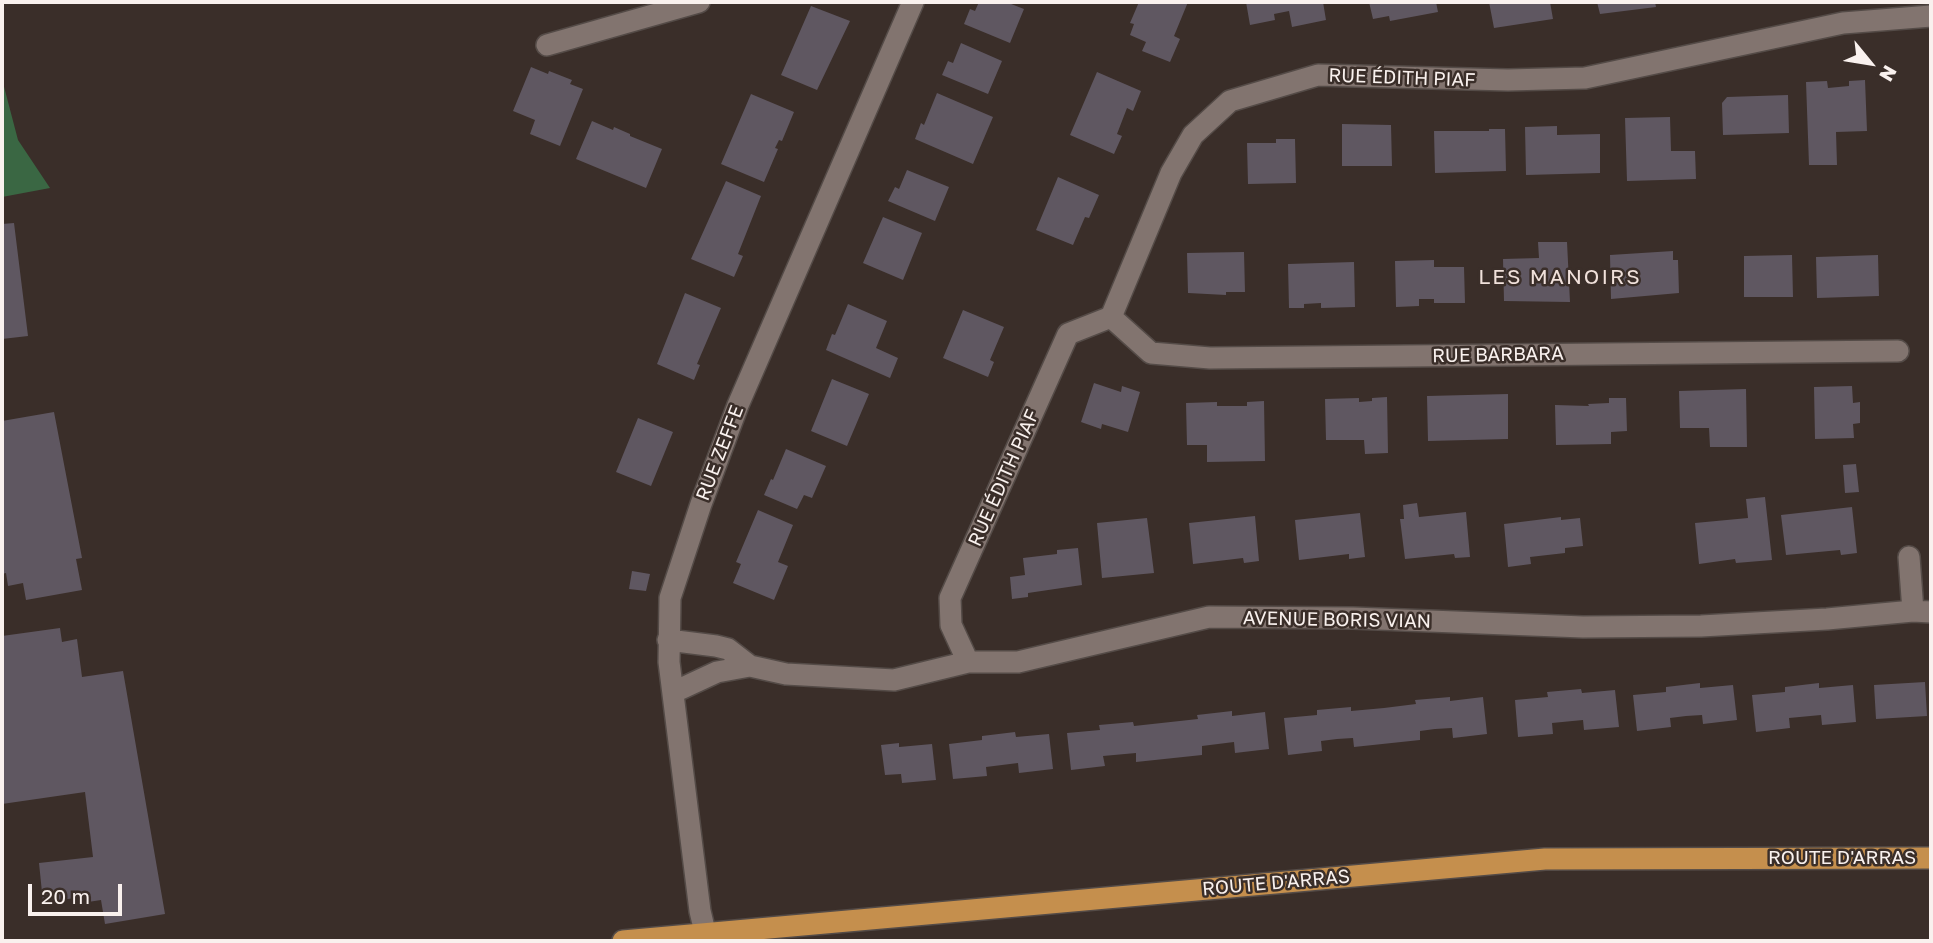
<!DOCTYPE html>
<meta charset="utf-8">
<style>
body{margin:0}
#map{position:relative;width:1933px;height:943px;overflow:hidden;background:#3a2e29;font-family:"Golos Text",sans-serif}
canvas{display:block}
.frame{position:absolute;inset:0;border:4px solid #f9f1ee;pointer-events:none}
.north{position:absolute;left:1835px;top:28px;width:70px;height:70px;-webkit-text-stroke:5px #3a2e29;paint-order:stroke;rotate:120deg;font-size:19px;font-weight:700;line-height:28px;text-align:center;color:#f9f1ee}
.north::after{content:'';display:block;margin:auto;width:24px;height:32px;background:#f9f1ee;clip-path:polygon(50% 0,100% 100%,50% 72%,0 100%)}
.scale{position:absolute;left:28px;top:884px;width:94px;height:32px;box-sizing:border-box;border:4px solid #f9f1ee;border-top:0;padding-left:9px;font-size:21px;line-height:24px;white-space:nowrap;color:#f9f1ee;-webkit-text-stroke:5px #3a2e29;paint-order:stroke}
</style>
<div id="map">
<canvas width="1933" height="943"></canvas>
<div class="frame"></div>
<div class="north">N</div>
<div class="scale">20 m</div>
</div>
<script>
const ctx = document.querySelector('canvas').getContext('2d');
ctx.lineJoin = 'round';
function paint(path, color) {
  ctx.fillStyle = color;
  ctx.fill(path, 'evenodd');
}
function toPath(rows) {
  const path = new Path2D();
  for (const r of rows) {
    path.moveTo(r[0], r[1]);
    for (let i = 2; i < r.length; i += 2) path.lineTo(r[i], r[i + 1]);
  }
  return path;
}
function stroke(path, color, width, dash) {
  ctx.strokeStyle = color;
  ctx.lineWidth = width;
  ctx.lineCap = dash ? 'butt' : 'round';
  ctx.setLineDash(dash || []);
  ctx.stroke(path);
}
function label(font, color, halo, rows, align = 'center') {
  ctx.font = font + ' "Golos Text",sans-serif';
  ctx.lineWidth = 5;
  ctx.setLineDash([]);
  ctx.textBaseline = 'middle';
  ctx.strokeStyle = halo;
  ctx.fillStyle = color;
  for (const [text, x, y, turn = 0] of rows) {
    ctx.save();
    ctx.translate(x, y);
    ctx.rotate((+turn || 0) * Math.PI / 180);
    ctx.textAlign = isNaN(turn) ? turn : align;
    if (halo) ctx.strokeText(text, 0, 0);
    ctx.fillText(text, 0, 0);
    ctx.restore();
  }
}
const green = toPath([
 [2,79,18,140,50,188,2,197]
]);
const building = toPath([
 [979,2,1006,2,1024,9,1010,43,964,24,970,9,975,11],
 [1139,2,1188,2,1174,36,1180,39,1170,62,1142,51,1146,42,1130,35,1134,24,1130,23],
 [1246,2,1323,2,1326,20,1292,27,1289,11,1274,14,1275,20,1250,25],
 [1369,2,1436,2,1438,12,1390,21,1389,16,1373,19],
 [1489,2,1550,2,1553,19,1494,28],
 [1597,2,1655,2,1656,7,1600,14],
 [811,6,850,21,817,90,781,75],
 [961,43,1002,61,988,94,942,75,948,61,953,63],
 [531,67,548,74,549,71,572,80,570,84,583,89,560,146,530,134,535,120,513,111],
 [1097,72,1141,91,1133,111,1127,108,1117,134,1122,136,1114,154,1070,135],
 [1865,80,1867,131,1836,132,1837,165,1809,165,1806,82,1827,81,1828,88,1849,86,1849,81],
 [937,93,993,117,973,164,915,139,921,123,924,125],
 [751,94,794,112,782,141,779,140,775,148,778,149,764,182,721,164],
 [1788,95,1789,133,1723,135,1722,103,1727,97],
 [1670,117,1671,151,1695,151,1696,179,1627,181,1625,118],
 [592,121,613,130,614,127,630,134,630,136,662,149,646,188,576,159],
 [1342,124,1391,125,1392,166,1342,166],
 [1557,126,1557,135,1600,134,1600,173,1526,175,1525,127],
 [1489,129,1505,129,1506,171,1435,173,1434,131,1489,131],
 [1276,139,1295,139,1296,183,1248,184,1247,143,1276,143],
 [907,170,949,187,935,221,888,201,895,187,899,189],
 [1058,177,1099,195,1089,218,1085,217,1073,245,1036,230],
 [726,181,761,196,738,254,743,256,734,277,691,259],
 [883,217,922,233,903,280,863,263],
 [14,223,28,336,2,339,2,224],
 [1538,242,1567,242,1570,302,1504,301,1503,259,1539,258],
 [1673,251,1673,260,1678,260,1679,293,1611,299,1610,255],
 [1244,252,1245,292,1226,292,1226,295,1188,293,1187,253],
 [1792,255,1793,297,1744,297,1744,256],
 [1878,255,1879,296,1817,298,1816,257],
 [1434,260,1434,267,1464,267,1465,303,1434,303,1434,299,1419,299,1419,306,1396,307,1395,261],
 [1354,262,1355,307,1321,308,1321,303,1304,304,1304,308,1289,308,1288,264],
 [685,293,721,308,697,364,700,365,694,380,657,364],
 [848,304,887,321,876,348,898,358,890,378,826,350,832,334,835,335],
 [963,310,1004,327,990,360,994,362,988,377,943,358],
 [832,379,869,394,847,446,811,431],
 [1094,383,1121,392,1122,386,1140,392,1128,432,1102,424,1101,429,1081,422],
 [1852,386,1853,403,1860,402,1860,423,1853,424,1854,438,1815,439,1814,387],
 [1746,389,1747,447,1710,447,1709,428,1680,428,1679,391],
 [1508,394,1508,439,1428,441,1427,396],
 [1387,397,1388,453,1365,454,1364,440,1326,440,1325,399,1359,398,1359,402,1372,401,1372,398],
 [1609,398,1626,398,1627,431,1611,432,1611,444,1556,445,1555,405,1589,406,1588,404,1609,403],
 [1264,401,1265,461,1207,462,1207,445,1187,445,1186,403,1217,402,1217,406,1247,406,1247,402],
 [54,412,82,558,76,559,82,590,26,600,23,583,8,586,6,573,2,574,2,421],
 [638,418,673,432,651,486,616,472],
 [786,449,826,466,812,498,804,495,797,509,764,495,771,479,773,480],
 [1856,464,1859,492,1845,493,1843,465],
 [1765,497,1772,560,1736,563,1735,559,1699,564,1695,523,1748,518,1746,499],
 [1417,503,1419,517,1466,512,1470,557,1455,558,1454,554,1405,559,1400,519,1404,519,1403,505],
 [1852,507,1857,553,1841,555,1840,550,1786,555,1781,515],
 [758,510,793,525,778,562,788,566,774,600,733,583,741,564,736,562],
 [1360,513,1365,557,1349,559,1349,554,1299,560,1295,520],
 [1255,516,1259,561,1244,563,1243,558,1193,564,1189,523],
 [1561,517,1561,520,1580,518,1583,546,1565,548,1565,553,1530,557,1531,564,1508,567,1504,524],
 [1147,518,1154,573,1102,578,1097,523],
 [1078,548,1082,585,1028,593,1028,597,1012,599,1010,577,1025,575,1023,558,1057,554,1057,550],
 [632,571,650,574,646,591,629,589],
 [60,628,62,642,77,639,82,677,123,671,165,914,105,924,101,900,75,904,76,898,43,902,39,863,93,857,85,792,2,804,2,636],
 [1925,682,1927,716,1876,719,1874,685],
 [1700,683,1700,688,1733,685,1737,720,1703,724,1702,715,1686,716,1670,718,1671,727,1637,731,1633,695,1666,692,1666,687],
 [1819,683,1819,688,1853,685,1856,722,1822,725,1821,715,1789,718,1790,728,1756,732,1752,695,1785,692,1785,687],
 [1581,689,1582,693,1615,690,1619,727,1584,730,1583,720,1552,723,1553,734,1518,737,1515,700,1548,697,1547,692],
 [1450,697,1450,701,1483,697,1487,734,1453,738,1452,728,1435,729,1420,731,1420,740,1354,747,1353,738,1337,739,1321,741,1322,751,1288,755,1284,718,1317,715,1317,710,1351,707,1351,711,1384,708,1416,704,1415,700],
 [1232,711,1232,716,1265,712,1269,749,1235,753,1234,742,1202,746,1202,755,1136,762,1136,753,1103,756,1105,766,1071,770,1067,733,1100,730,1099,725,1133,722,1134,726,1198,719,1197,715],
 [1015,732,1016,737,1049,734,1053,769,1019,773,1018,763,986,767,987,776,953,779,949,744,982,740,982,736],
 [899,743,899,747,932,744,936,780,902,783,901,774,885,775,881,745]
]);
const minor = toPath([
 [547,45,699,2],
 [1111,317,1151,353,1210,358,1898,351],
 [1909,557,1913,611],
 [668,640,716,646,728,649,750,666,717,672,674,692],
 [968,662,951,625,950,598,1068,334,1111,317,1171,173,1193,135,1230,101,1318,75,1508,80,1585,78,1843,23,1931,16],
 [750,666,786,674,894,680,968,662,1018,662,1209,617,1353,618,1583,627,1701,626,1827,619,1913,611,1931,612],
 [705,932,700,911,669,662,670,598,701,504,738,405,913,2]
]);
const major = toPath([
 [623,941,1545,859,1931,858]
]);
const streetNames = [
 ["RUE ÉDITH PIAF",1402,78,2],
 ["RUE BARBARA",1498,355,-1],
 ["RUE ZEFFE",720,453,-69],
 ["RUE ÉDITH PIAF",1004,478,-66],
 ["AVENUE BORIS VIAN",1337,620,1],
 ["ROUTE D'ARRAS",1842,858],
 ["ROUTE D'ARRAS",1276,883,-5]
];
const neighbourhoodNames = [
 ["LES MANOIRS",1560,277]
];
paint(green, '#3a6743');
paint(building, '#5f5761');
stroke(minor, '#544b47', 24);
stroke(major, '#544b47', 24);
stroke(minor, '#82746f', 21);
stroke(major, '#c58f4d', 21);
label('19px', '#f9f1ee', '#3a2e29', streetNames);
ctx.letterSpacing = '2px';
label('21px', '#f0e1db', '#3a2e29', neighbourhoodNames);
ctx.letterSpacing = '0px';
</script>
